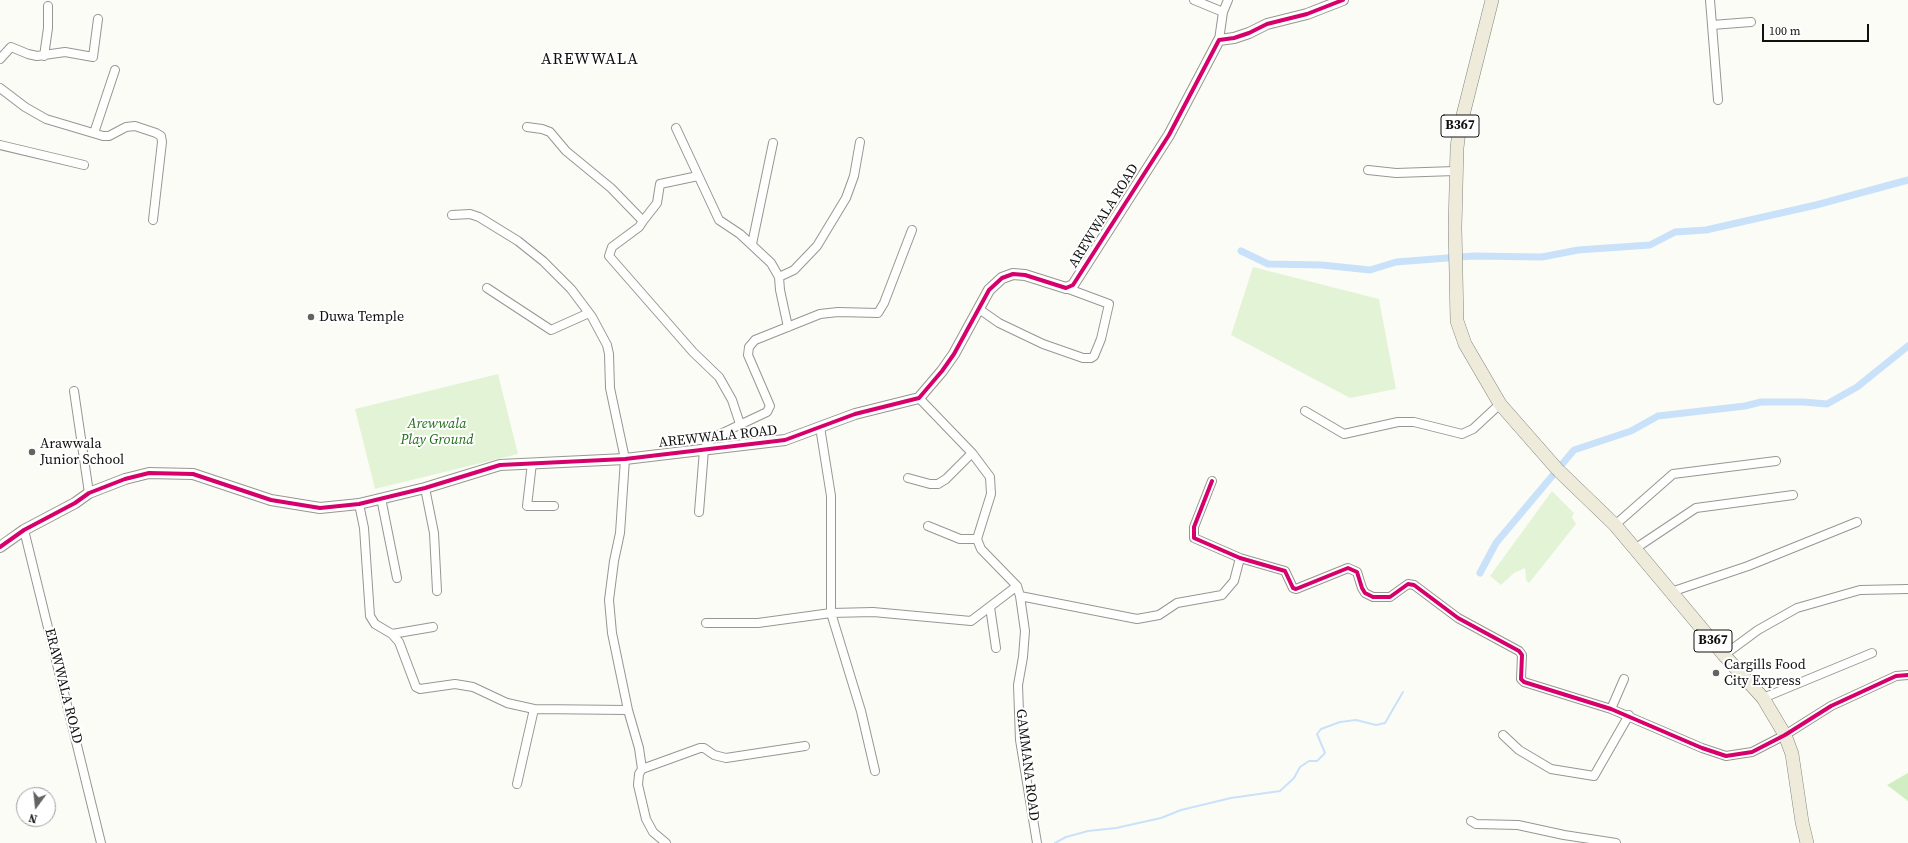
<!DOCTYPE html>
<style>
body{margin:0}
#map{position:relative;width:1908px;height:843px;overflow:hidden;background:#fcfcf7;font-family:"Source Serif 4",serif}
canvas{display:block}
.north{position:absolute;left:16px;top:787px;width:40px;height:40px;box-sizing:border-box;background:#fff;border:1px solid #9f9f9f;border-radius:50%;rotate:195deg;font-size:11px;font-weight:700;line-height:16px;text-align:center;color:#101010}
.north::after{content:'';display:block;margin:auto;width:14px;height:18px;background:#636361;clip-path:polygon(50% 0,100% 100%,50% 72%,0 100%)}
.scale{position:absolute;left:1762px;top:24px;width:107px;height:18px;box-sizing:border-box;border:2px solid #101010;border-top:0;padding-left:5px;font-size:12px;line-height:14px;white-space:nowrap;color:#101010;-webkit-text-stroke:3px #fff;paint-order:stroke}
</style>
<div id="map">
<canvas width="1908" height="843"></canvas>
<div class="north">N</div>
<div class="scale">100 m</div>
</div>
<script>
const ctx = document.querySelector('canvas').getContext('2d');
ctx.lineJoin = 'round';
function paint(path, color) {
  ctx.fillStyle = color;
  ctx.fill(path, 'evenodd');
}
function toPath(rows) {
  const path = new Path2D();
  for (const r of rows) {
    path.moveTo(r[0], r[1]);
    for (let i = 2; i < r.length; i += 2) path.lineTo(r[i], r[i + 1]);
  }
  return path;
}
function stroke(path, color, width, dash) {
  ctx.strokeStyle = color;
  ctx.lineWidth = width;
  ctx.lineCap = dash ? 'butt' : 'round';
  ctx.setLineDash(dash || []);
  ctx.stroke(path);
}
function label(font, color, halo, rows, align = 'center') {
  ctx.font = font + ' "Source Serif 4",serif';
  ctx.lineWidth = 4;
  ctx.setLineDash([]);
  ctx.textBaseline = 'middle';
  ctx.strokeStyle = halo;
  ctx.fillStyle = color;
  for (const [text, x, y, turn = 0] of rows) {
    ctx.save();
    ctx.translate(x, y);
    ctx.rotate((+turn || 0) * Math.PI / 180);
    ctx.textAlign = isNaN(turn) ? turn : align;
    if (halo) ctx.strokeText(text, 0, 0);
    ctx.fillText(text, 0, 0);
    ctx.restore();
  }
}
const green = toPath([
 [1253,267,1379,299,1396,389,1350,398,1231,335],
 [498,374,518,454,375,489,355,409],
 [1552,491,1574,513,1572,517,1576,524,1529,583,1526,580,1525,568,1514,573,1501,585,1490,576]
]);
const forest = toPath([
 [1908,773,1908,801,1887,785]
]);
const stream = toPath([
 [1055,843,1066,837,1088,831,1116,828,1161,818,1181,810,1231,798,1280,791,1294,778,1300,767,1309,761,1317,761,1325,753,1317,734,1321,729,1340,722,1356,720,1376,725,1385,723,1403,692]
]);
const canal = toPath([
 [1241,251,1268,264,1322,265,1370,270,1396,262,1473,256,1542,257,1578,250,1650,245,1675,232,1706,230,1816,205,1908,180],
 [1480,573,1496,543,1574,450,1631,431,1658,416,1745,406,1761,402,1803,402,1827,404,1857,387,1908,346]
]);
const minor = toPath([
 [1194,0,1223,12],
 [1710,0,1718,100],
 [1712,25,1751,22],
 [1219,40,1223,12,1228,0],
 [44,56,48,28,48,6],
 [0,59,11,47,28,54,37,56,65,52,93,57,98,19],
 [0,88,25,107,46,119,103,136,109,136,126,127,135,126,156,133,161,136,162,142,153,220],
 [527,127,542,129,550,132,566,151,611,188,643,221,639,227,612,247,609,256,693,352,719,377,732,400,740,424],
 [676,128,719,220,740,234,771,263,779,277,780,290,788,327],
 [94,133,115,70],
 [0,145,84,165],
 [1368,170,1396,173,1455,171],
 [452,215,470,214,479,217,518,241,543,261,571,289,592,317,607,345,609,354,610,388,625,459,620,533,614,561,609,600,612,633,628,710],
 [643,221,657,203,660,184,698,176],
 [752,244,773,143],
 [779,277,794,270,817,246,846,198,854,176,860,142],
 [487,288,551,330,589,313],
 [979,309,999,323,1043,344,1083,358,1091,358,1094,356,1101,339,1109,304,1066,288],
 [74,391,89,493],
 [919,398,972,453,990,477,991,494,977,539,981,549,1017,586,1020,596,1025,631,1023,657,1018,685,1020,740,1037,843],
 [1305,411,1344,434,1398,422,1414,422,1462,434,1473,429,1500,404],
 [820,427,831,496,831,613,861,711,875,771],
 [532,463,527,506,554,506],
 [908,478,930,484,938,484,946,479,972,453],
 [1212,481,1194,527,1194,538,1240,558,1285,571,1293,588,1296,589,1348,568,1357,572,1362,588,1365,593,1373,597,1390,597,1408,584,1414,585,1458,618,1519,651,1522,655,1521,679,1524,682,1611,709,1702,748,1726,756,1752,752,1785,735,1831,706,1896,676,1908,675],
 [425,488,434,533,437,591],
 [381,498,397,578],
 [359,504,364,528,370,616,375,624,392,634,399,642,416,687,420,689,455,684,473,687,507,703,534,709,628,710,639,748,642,769,639,774,638,785,646,819,653,832,666,843],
 [699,512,704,450,707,444,714,437,767,412,770,406,748,355,749,347,755,340,820,314,838,312,878,313,884,303,912,230],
 [1615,525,1673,474,1776,461],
 [928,526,960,539,977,539],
 [24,530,101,843],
 [1636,548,1696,508,1793,495],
 [1671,592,1748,566,1857,522],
 [1020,596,1137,619,1159,615,1177,603,1222,595,1234,581,1240,558],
 [990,607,996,648],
 [706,623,758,623,831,613,873,612,971,621,1017,586],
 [392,634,433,627],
 [1724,655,1758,630,1797,608,1860,590,1908,589],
 [1763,698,1872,653],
 [1611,709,1624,679],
 [1503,735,1519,750,1551,769,1594,776,1629,715],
 [642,769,700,748,704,748,714,755,726,758,805,746],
 [517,784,534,709],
 [1471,821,1476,824,1518,825,1564,835,1616,843]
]);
const tertiary = toPath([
 [0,547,24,530,75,503,89,493,125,479,149,473,193,474,271,500,320,508,359,504,425,488,500,465,625,459,785,440,855,414,919,398,942,371,954,354,989,290,1002,278,1013,274,1025,275,1066,288,1073,285,1169,135,1219,40,1234,38,1249,33,1267,24,1307,14,1343,0]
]);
const primary = toPath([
 [1492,0,1459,131,1457,148,1455,227,1457,321,1465,344,1500,404,1557,469],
 [1559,471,1615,525,1724,655,1763,698,1785,735,1792,754,1802,822,1807,843]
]);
const cycleway = toPath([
 [1212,481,1194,527,1194,538,1240,558,1285,571,1293,588,1296,589,1348,568,1357,572,1362,588,1365,593,1373,597,1390,597,1408,584,1414,585,1458,618,1519,651,1522,655,1521,679,1524,682,1611,709,1702,748,1726,756,1752,752,1785,735,1831,706,1896,676,1908,675],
 [0,547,24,530,75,503,89,493,125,479,149,473,193,474,271,500,320,508,359,504,425,488,500,465,625,459,785,440,855,414,919,398,942,371,954,354,989,290,1002,278,1013,274,1025,275,1066,288,1073,285,1169,135,1219,40,1234,38,1249,33,1267,24,1307,14,1343,0]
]);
const markers = [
 [311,317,4,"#636361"],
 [32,452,4,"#636361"],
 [1716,673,4,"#636361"]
];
const shields = [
 [1460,126,38],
 [1713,641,38]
];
const shieldNames = [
 ["B367",1460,126],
 ["B367",1713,641]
];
const streetNames = [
 ["AREWWALA ROAD",1104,216,-58],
 ["AREWWALA ROAD",718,437,-6],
 ["ERAWWALA ROAD",63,686,76],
 ["GAMMANA ROAD",1027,765,83]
];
const poiNames = [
 ["Duwa Temple",319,317],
 ["Arawwala",40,444],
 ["Junior School",40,460],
 ["Cargills Food",1724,665],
 ["City Express",1724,681]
];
const parkNames = [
 ["Arewwala",437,424],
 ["Play Ground",437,440]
];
const quarterNames = [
 ["AREWWALA",590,60]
];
paint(green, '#e2f4d5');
paint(forest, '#d1edc2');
stroke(stream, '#c9e2fa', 2);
stroke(canal, '#c9e2fa', 7);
stroke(minor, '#969694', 10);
stroke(tertiary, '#969694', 12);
stroke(primary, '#848481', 14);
stroke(minor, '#fffffe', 8);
stroke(tertiary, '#fffffe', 10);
stroke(primary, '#eeebda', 13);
stroke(cycleway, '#d6006c', 4);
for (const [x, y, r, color] of markers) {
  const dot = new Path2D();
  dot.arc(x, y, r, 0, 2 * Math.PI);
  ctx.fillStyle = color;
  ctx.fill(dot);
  stroke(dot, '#fff', 1.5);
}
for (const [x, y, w] of shields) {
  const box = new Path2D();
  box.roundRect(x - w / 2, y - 11, w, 22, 3);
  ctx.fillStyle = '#fff';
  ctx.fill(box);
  stroke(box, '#101010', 1);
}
label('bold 13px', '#101010', null, shieldNames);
label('14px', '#101010', '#fff', streetNames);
label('14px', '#101010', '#fff', poiNames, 'left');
label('italic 14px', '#206f19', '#fff', parkNames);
ctx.letterSpacing = '1px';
label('16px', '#101010', '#fff', quarterNames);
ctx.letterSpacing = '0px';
</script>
